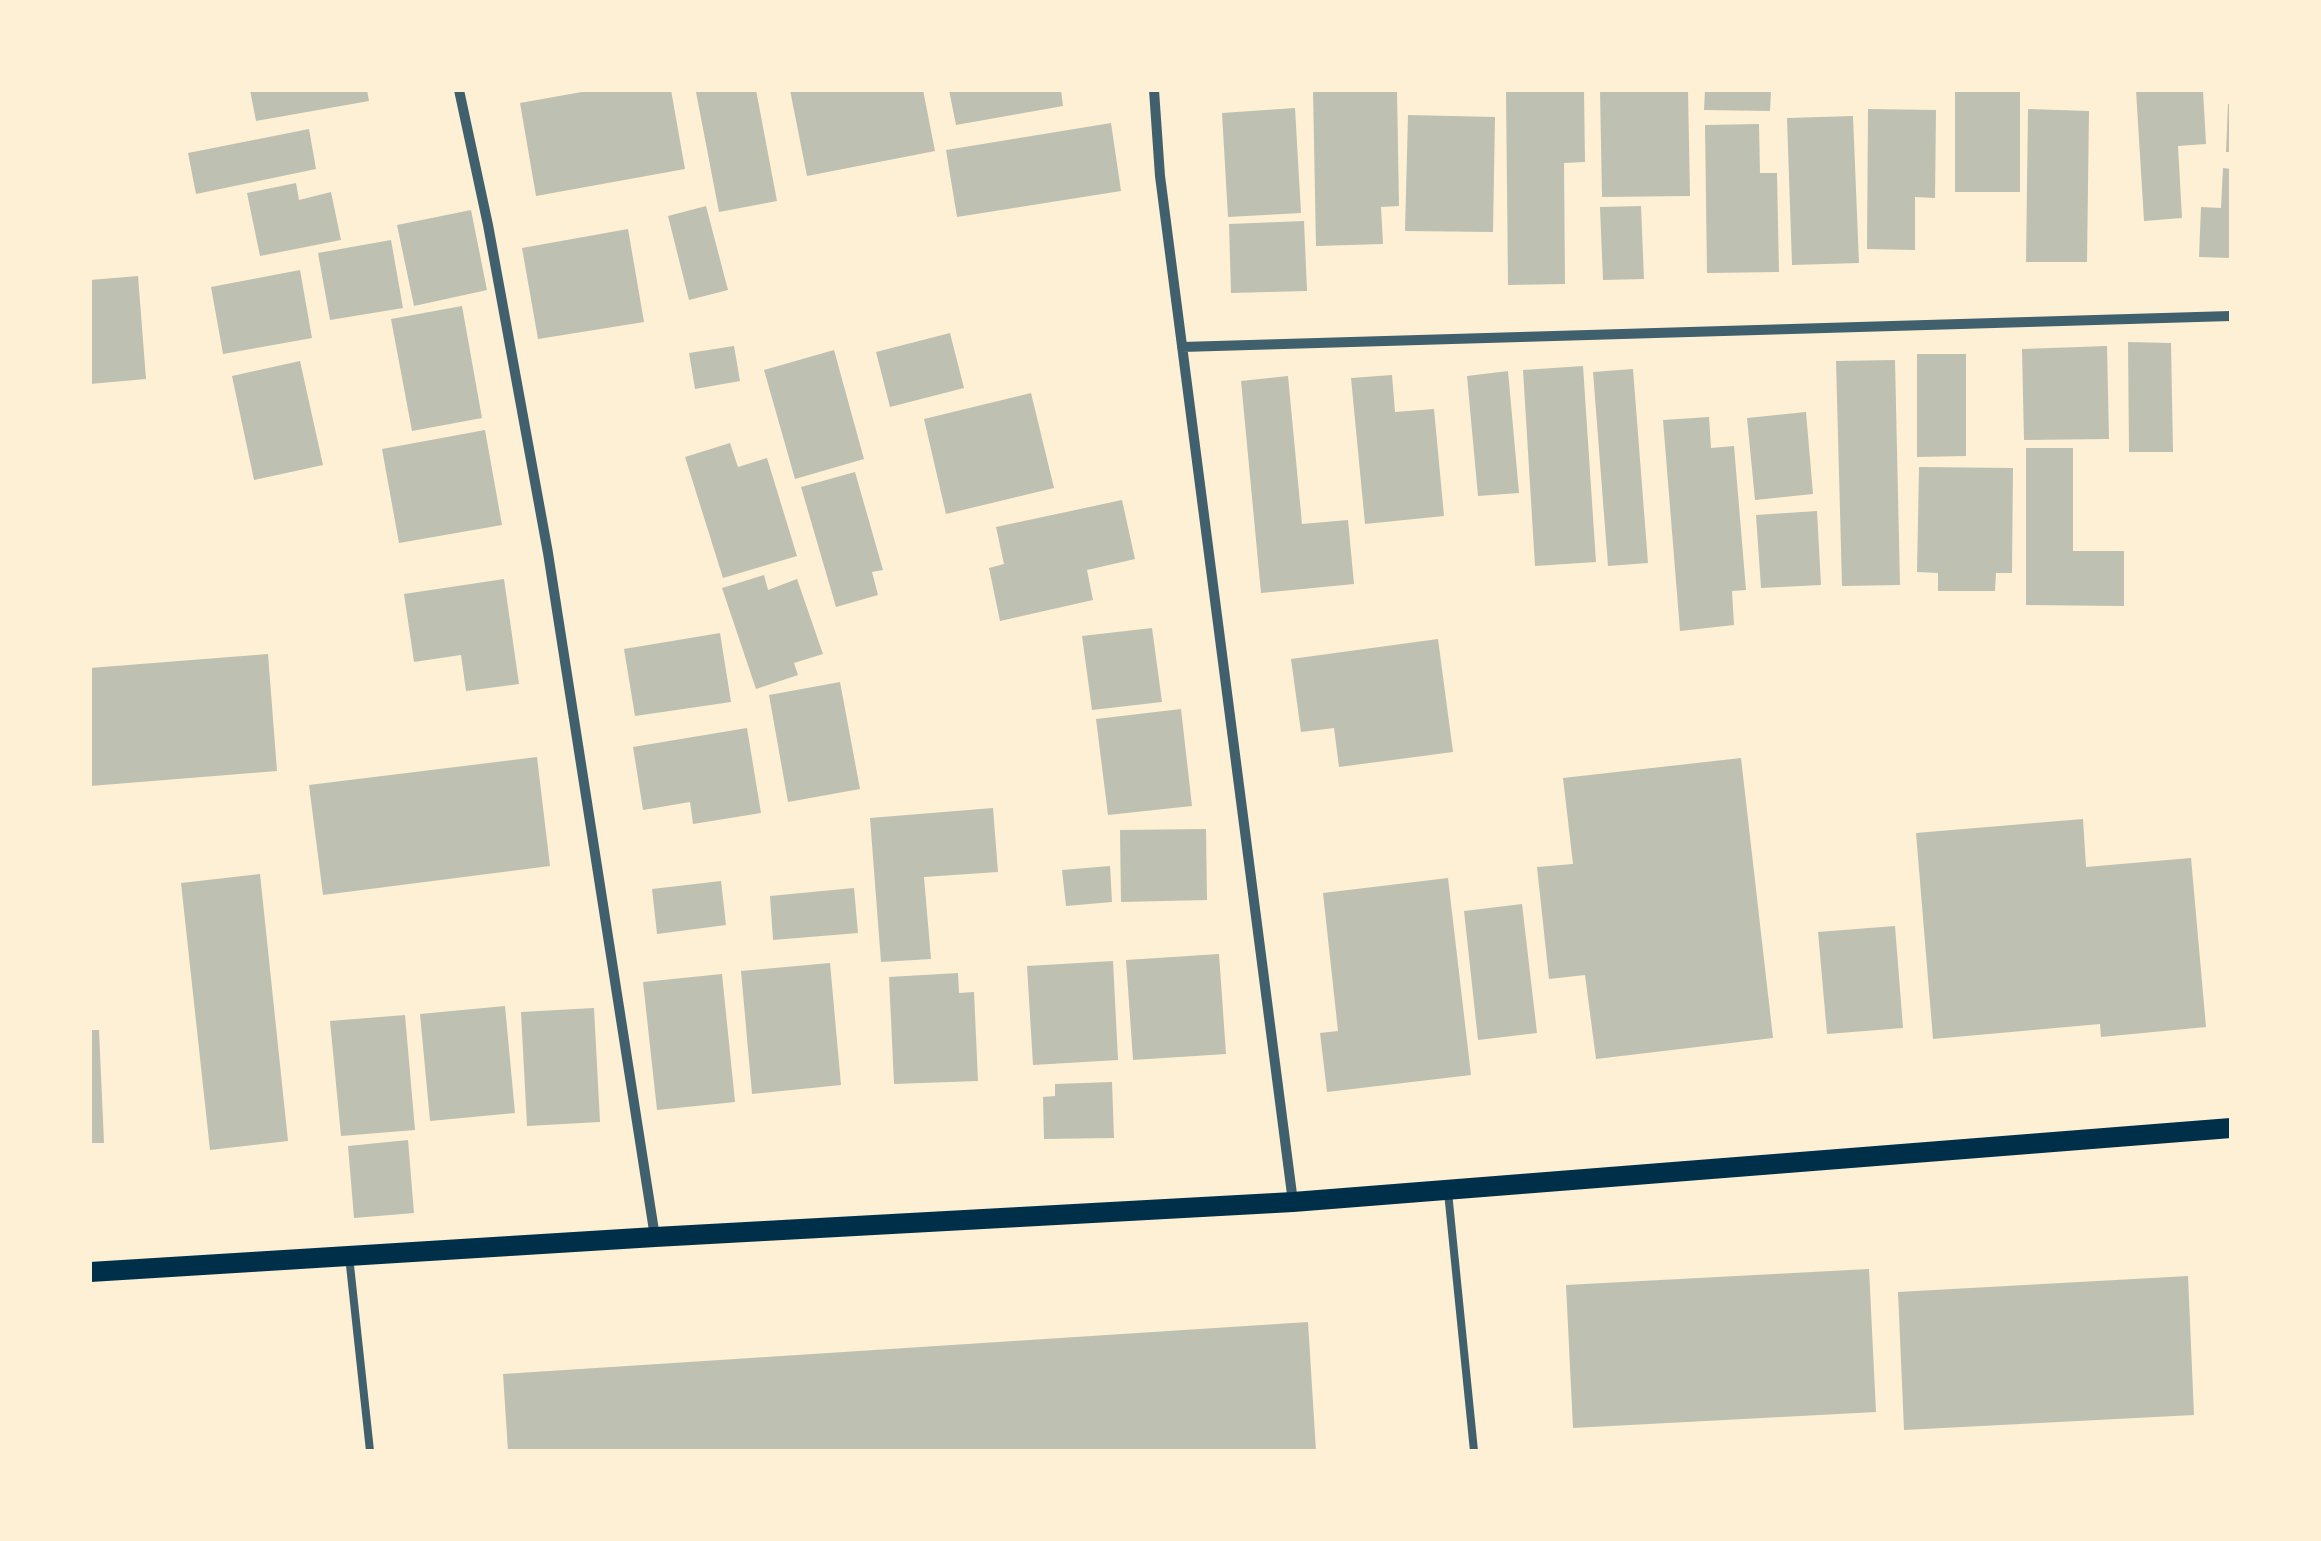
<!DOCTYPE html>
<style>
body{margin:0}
#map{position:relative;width:2321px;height:1541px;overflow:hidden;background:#fdf0d5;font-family:"Noto Serif",serif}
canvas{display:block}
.frame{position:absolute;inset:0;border:92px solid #fdf0d5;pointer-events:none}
</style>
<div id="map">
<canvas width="2321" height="1541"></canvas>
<div class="frame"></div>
</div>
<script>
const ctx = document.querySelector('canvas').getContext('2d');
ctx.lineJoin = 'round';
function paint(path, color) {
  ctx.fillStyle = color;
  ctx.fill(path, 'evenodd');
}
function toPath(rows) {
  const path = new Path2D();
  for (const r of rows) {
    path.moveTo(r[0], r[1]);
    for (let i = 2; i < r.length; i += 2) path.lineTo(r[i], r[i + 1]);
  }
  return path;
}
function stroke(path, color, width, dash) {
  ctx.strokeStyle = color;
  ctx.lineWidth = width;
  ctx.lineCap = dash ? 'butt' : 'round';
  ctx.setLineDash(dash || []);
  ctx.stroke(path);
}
const building = toPath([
 [250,90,367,90,369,101,256,121],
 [593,90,671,90,685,169,536,196,520,103],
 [707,90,756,90,777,201,719,212,696,92],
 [790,90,923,90,935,151,807,176],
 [949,90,1061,90,1063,106,956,125],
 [1313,90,1397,90,1399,206,1381,207,1383,244,1316,246],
 [1506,90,1584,90,1585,162,1564,163,1565,284,1508,285],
 [1600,90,1688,90,1690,196,1602,197],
 [1705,90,1771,90,1770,111,1704,110],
 [1955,90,2020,90,2020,192,1955,192],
 [2136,90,2203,90,2206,144,2178,146,2182,218,2144,221],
 [2228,104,2231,104,2231,152,2226,152],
 [1295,108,1301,213,1228,217,1222,113],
 [1868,109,1936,110,1935,198,1915,197,1915,250,1867,249],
 [2028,109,2089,111,2087,262,2026,262],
 [1408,115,1495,117,1493,232,1405,231],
 [1853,116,1859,263,1792,265,1787,118],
 [1111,123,1121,191,957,217,946,150],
 [1759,124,1760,173,1777,173,1779,272,1707,273,1705,125],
 [309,129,316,169,196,194,188,153],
 [2223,168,2231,169,2231,258,2199,257,2201,207,2221,208],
 [296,183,299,200,331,192,341,240,260,256,247,193],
 [706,206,728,290,689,300,668,216],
 [1641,206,1644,279,1603,280,1600,207],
 [471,210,487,290,414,306,397,225],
 [1304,221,1307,291,1231,293,1229,224],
 [628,229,644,322,538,339,522,248],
 [391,240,403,308,330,320,318,253],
 [300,270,312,338,223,354,211,287],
 [138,276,146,379,90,384,90,280],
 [462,306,482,418,412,431,391,319],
 [950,333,964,388,890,407,876,352],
 [2128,342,2171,343,2173,452,2129,452],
 [734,346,740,381,695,389,689,353],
 [2107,346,2109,439,2024,440,2022,349],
 [834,350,864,459,795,479,764,370],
 [1917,354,1966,354,1966,456,1917,457],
 [1895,360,1900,585,1842,586,1836,361],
 [300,361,323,465,254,480,232,376],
 [1583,366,1596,562,1535,566,1523,370],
 [1633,369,1648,563,1608,566,1593,372],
 [1508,371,1519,493,1478,496,1467,376],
 [1392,375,1395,412,1434,409,1444,516,1365,524,1351,378],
 [1288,376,1302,524,1348,520,1354,584,1261,593,1241,381],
 [1031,393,1054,488,946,514,924,419],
 [1806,412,1813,494,1755,500,1747,418],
 [1709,417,1711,448,1734,446,1746,590,1732,591,1734,625,1680,631,1663,420],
 [485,430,502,525,399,543,382,449],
 [730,443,738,467,767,458,797,556,723,578,685,457],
 [2026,448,2073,448,2073,551,2124,551,2124,606,2026,605],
 [1919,467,2013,468,2012,573,1996,573,1995,591,1938,591,1938,573,1917,572],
 [855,472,883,570,872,572,878,595,836,607,801,487],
 [1122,500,1135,559,1087,570,1093,600,1000,621,989,568,1004,564,996,527],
 [1817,511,1821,585,1761,588,1756,515],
 [764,575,768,590,797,579,823,654,794,663,798,675,756,689,722,588],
 [504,579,519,684,466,691,461,655,414,662,404,594],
 [1152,628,1162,702,1092,710,1082,636],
 [720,633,731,702,635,716,624,649],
 [1438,639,1453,752,1339,767,1334,728,1301,732,1291,659],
 [268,654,277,771,90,786,90,668],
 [840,682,860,789,788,802,769,695],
 [1181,709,1192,806,1108,815,1096,719],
 [747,728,761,813,693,824,690,802,643,810,633,747],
 [537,757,550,866,323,895,309,785],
 [1741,758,1773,1038,1596,1059,1585,975,1549,979,1537,867,1573,864,1563,778],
 [993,808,998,872,924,877,931,959,881,962,870,818],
 [2083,819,2086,867,2191,858,2206,1027,2101,1037,2100,1024,1933,1039,1916,833],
 [1206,829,1207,900,1121,902,1120,830],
 [1110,866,1112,902,1066,906,1062,870],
 [260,874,288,1141,210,1150,181,883],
 [1448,878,1471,1075,1327,1092,1320,1033,1338,1031,1323,893],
 [721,881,726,925,657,934,652,889],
 [854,888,858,933,773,940,770,896],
 [1522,904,1537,1033,1478,1040,1464,911],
 [1895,926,1903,1028,1827,1034,1818,932],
 [1219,954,1226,1054,1133,1060,1126,960],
 [1113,961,1118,1060,1033,1065,1027,966],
 [830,963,841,1085,752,1094,741,971],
 [958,973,959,993,974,992,978,1081,894,1084,889,977],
 [722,974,735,1102,657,1110,643,982],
 [505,1006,515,1113,430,1121,420,1014],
 [594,1008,600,1122,527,1126,521,1012],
 [405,1015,415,1130,341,1136,330,1021],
 [90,1030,99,1030,104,1143,90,1143],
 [1112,1082,1114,1138,1044,1139,1043,1097,1055,1096,1055,1084],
 [408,1140,414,1213,354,1218,348,1146],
 [1869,1269,1876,1412,1573,1428,1566,1285],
 [2188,1276,2194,1415,1904,1430,1898,1292],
 [1308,1322,1316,1451,508,1451,503,1374]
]);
const service = toPath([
 [1448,1192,1474,1451],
 [349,1256,370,1451]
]);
const minor = toPath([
 [459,90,488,225,548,553,655,1237],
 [1154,90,1160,176,1293,1202],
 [1182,347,2231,316]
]);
const secondary = toPath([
 [90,1272,655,1237,1293,1202,2231,1128]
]);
paint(building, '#bec0b2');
stroke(service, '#3f606c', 8);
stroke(minor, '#3f606c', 10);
stroke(secondary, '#003049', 20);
</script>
